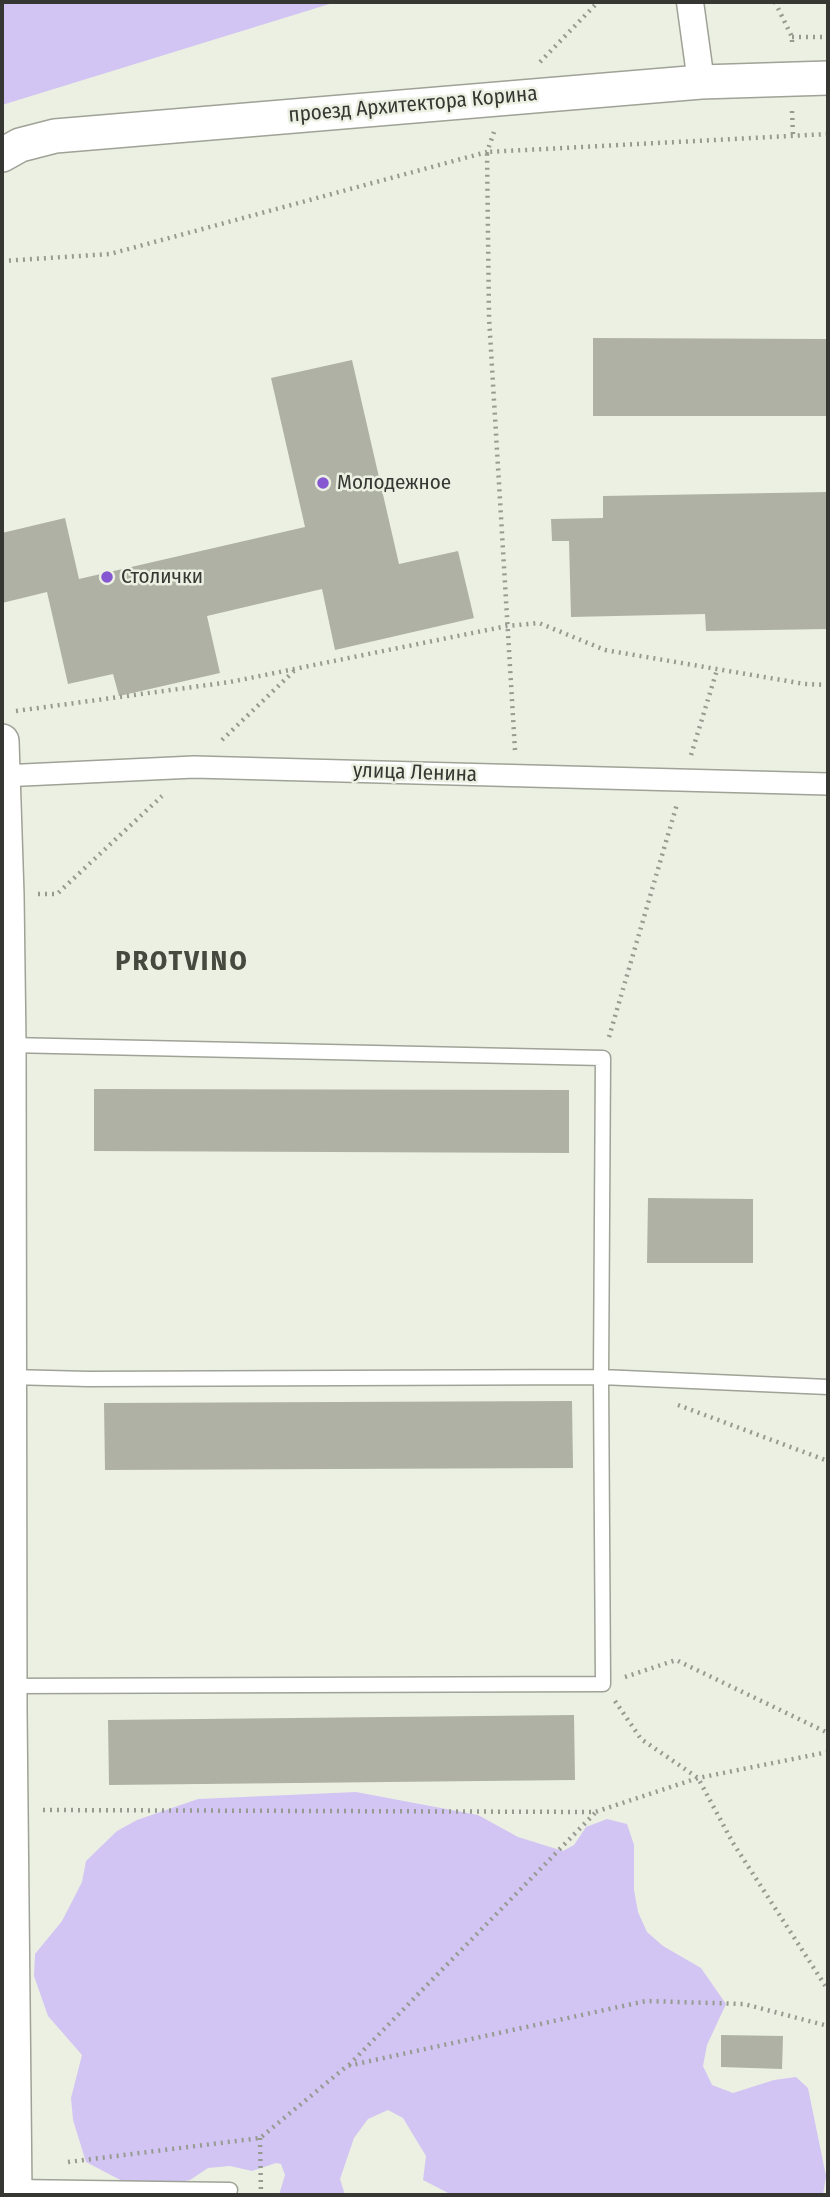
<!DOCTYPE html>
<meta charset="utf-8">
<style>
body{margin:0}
#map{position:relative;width:830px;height:2197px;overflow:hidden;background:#ecf0e2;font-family:"Fira Sans Condensed",sans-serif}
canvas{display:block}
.frame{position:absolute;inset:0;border:4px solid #363732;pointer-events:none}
</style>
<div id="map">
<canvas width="830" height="2197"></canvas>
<div class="frame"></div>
</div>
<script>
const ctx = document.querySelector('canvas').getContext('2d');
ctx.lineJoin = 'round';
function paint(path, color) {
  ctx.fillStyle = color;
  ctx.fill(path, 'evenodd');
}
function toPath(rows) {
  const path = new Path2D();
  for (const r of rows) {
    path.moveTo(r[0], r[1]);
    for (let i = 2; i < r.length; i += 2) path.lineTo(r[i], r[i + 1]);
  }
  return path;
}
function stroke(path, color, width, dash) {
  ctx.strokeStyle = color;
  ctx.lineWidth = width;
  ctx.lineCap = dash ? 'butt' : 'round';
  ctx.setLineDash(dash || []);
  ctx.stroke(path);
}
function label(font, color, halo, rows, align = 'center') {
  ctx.font = font + ' "Fira Sans Condensed",sans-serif';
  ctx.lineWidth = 5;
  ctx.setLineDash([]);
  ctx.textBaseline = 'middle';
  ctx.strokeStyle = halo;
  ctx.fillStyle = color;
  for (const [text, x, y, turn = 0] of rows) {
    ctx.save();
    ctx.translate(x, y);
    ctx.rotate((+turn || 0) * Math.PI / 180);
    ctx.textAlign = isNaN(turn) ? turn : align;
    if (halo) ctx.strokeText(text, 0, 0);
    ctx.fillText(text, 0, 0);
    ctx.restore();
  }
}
const green = toPath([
 [2,2,336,2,2,105],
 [356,1792,478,1815,518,1837,563,1851,574,1845,586,1827,607,1819,627,1824,634,1845,634,1890,638,1912,647,1932,663,1946,701,1968,726,2004,707,2045,703,2066,712,2085,733,2093,774,2080,796,2077,808,2088,826,2176,823,2195,452,2195,423,2180,426,2156,403,2118,388,2110,368,2119,354,2138,340,2179,345,2195,279,2195,285,2175,281,2164,276,2163,252,2171,230,2166,208,2168,190,2180,148,2189,126,2183,86,2162,73,2120,71,2098,82,2055,48,2016,34,1976,35,1954,62,1921,82,1882,86,1861,117,1831,137,1820,198,1799]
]);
const building = toPath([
 [593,338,828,339,828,416,593,416],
 [352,360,399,564,458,551,474,618,335,650,322,589,207,616,220,673,119,696,113,674,68,684,47,592,2,603,2,533,65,518,79,579,305,527,271,378],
 [828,492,828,629,706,631,705,614,571,617,569,541,552,541,551,519,603,518,603,496],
 [94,1089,569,1090,569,1153,94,1151],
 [648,1198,753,1199,753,1263,647,1263],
 [572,1401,573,1468,105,1470,104,1403],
 [574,1715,575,1780,109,1785,108,1720],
 [721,2035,783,2036,782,2069,721,2067]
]);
const path = toPath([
 [775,2,792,37,792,46],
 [792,37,828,37],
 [540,62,598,2],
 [792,111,793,135],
 [2,261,110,254,487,152,494,132],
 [16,711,230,682,507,626,539,623,605,650,805,684,828,685],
 [222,740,294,671],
 [515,750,489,317,487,152,828,134],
 [691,755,717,670],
 [38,894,57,894,162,796],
 [609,1037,677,804],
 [678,1405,828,1461],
 [625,1677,676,1660,828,1733],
 [615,1701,641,1739,698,1778,733,1843,828,1990],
 [43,1810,595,1812,698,1778,828,1752],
 [349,2065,595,1813],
 [260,2138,261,2195],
 [68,2162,260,2138,347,2066,646,2001,744,2004,828,2026]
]);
const service = toPath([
 [9,1045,603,1058,601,1377,603,1684,10,1686],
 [9,1377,88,1379,601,1377,828,1387],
 [14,2187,230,2190]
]);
const pedestrian = toPath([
 [2,776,194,767,828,784]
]);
const minor = toPath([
 [690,2,701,82]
]);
const tertiary = toPath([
 [2,155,20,145,55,136,701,82,828,78],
 [2,741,7,895,9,1045,10,1711,15,2195]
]);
const markers = [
 [323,483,7,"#8557d1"],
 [107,577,7,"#8557d1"]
];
const streetNames = [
 ["проезд Архитектора Корина",413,105,-5],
 ["улица Ленина",415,773,2]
];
const poiNames = [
 ["Молодежное",337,483],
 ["Столички",121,577]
];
const districtNames = [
 ["PROTVINO",182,962]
];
paint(green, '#d2c5f3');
paint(building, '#aeb1a4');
stroke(service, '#9fa296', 17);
stroke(pedestrian, '#9fa296', 24);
stroke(minor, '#9fa296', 29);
stroke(tertiary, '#9fa296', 36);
stroke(path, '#979a90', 4.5, [2, 5]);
stroke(service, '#fff', 14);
stroke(pedestrian, '#fff', 21);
stroke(minor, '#fff', 26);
stroke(tertiary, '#fff', 33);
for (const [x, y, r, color] of markers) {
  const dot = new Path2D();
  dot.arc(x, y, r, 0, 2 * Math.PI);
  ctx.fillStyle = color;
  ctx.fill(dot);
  stroke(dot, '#ecf0e2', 2.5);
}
label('21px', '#363732', '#ecf0e2', streetNames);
label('21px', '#363732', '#ecf0e2', poiNames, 'left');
ctx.letterSpacing = '2px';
label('bold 28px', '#46493e', '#ecf0e2', districtNames);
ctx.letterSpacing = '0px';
</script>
